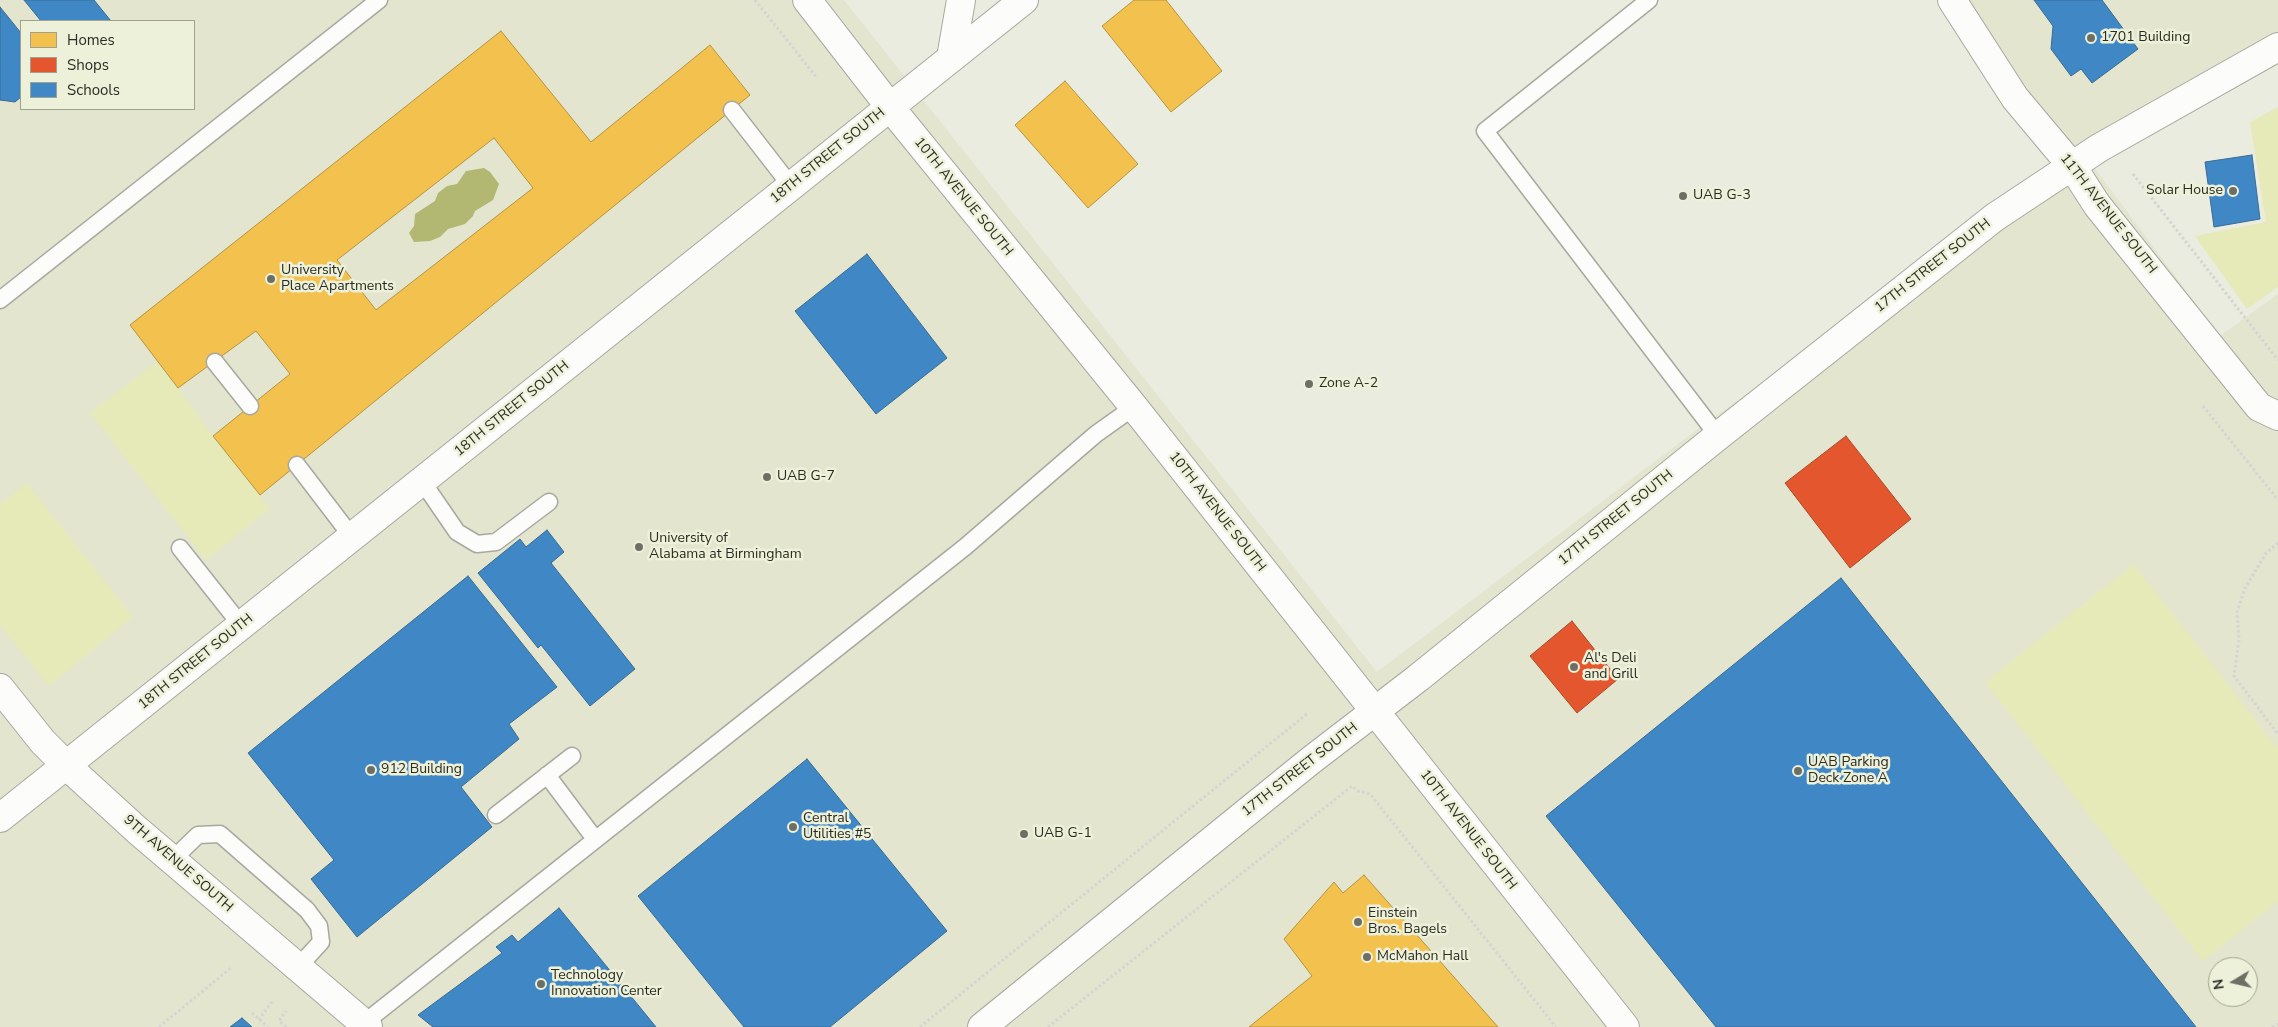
<!DOCTYPE html>
<style>
body{margin:0}
#map{position:relative;width:2278px;height:1027px;overflow:hidden;background:#eaecdf;font-family:"Nunito Sans",sans-serif}
canvas{display:block}
.legend{position:absolute;left:20px;top:20px;width:175px;height:90px;box-sizing:border-box;background:#eef1da;border:1px solid #a0a290;margin:0;padding:6px 9px;list-style:none;font-size:15px;color:#2a2b22}
.legend li{display:flex;align-items:center;gap:10px;height:25px}
.legend b{width:25px;border:1px solid #a0a290}
.north{position:absolute;left:2208px;top:957px;width:50px;height:50px;box-sizing:border-box;background:#eef1da;border:1px solid #a0a290;border-radius:50%;rotate:261deg;font-size:14px;font-weight:700;line-height:20px;text-align:center;color:#2a2b22}
.north::after{content:'';display:block;margin:auto;width:18px;height:22px;background:#6d6f64;clip-path:polygon(50% 0,100% 100%,50% 72%,0 100%)}
</style>
<div id="map">
<canvas width="2278" height="1027"></canvas>
<ul class="legend">
<li><b style="height:14px;background:#f2c14e"></b>Homes</li>
<li><b style="height:14px;background:#e4572e"></b>Shops</li>
<li><b style="height:14px;background:#3f88c5"></b>Schools</li>
</ul>
<div class="north">N</div>
</div>
<script>
const ctx = document.querySelector('canvas').getContext('2d');
ctx.lineJoin = 'round';
function paint(path, color) {
  ctx.fillStyle = color;
  ctx.fill(path, 'evenodd');
}
function toPath(rows) {
  const path = new Path2D();
  for (const r of rows) {
    path.moveTo(r[0], r[1]);
    for (let i = 2; i < r.length; i += 2) path.lineTo(r[i], r[i + 1]);
  }
  return path;
}
function stroke(path, color, width, dash) {
  ctx.strokeStyle = color;
  ctx.lineWidth = width;
  ctx.lineCap = dash ? 'butt' : 'round';
  ctx.setLineDash(dash || []);
  ctx.stroke(path);
}
function label(font, color, halo, rows, align = 'center') {
  ctx.font = font + ' "Nunito Sans",sans-serif';
  ctx.lineWidth = 5;
  ctx.setLineDash([]);
  ctx.textBaseline = 'middle';
  ctx.strokeStyle = halo;
  ctx.fillStyle = color;
  for (const [text, x, y, turn = 0] of rows) {
    ctx.save();
    ctx.translate(x, y);
    ctx.rotate((+turn || 0) * Math.PI / 180);
    ctx.textAlign = isNaN(turn) ? turn : align;
    if (halo) ctx.strokeText(text, 0, 0);
    ctx.fillText(text, 0, 0);
    ctx.restore();
  }
}
const built = toPath([
 [0,0,844,0,1377,672,1707,422,1995,217,2071,166,1940,0,2278,0,2278,47,2087,158,2220,336,2278,294,2278,1027,0,1027],
 [21,21,194,21,194,109,21,109],
 [2218,967,2248,967,2248,997,2218,997]
]);
const green = toPath([
 [2278,107,2278,287,2247,309,2195,236,2266,222,2250,122],
 [158,361,213,436,260,495,269,509,206,560,90,413],
 [27,483,133,617,49,686,0,625,0,504],
 [2134,564,2278,749,2278,901,2203,961,1985,682]
]);
const water = toPath([
 [484,168,490,172,499,184,493,200,475,211,473,216,465,224,448,229,440,237,430,241,414,242,409,233,414,226,415,214,435,201,438,193,447,186,457,184,466,171]
]);
const homes = toPath([
 [1134,0,1166,0,1222,71,1171,112,1102,26,1134,0],
 [501,31,591,142,710,45,750,95,260,495,213,436,290,374,256,331,178,388,130,325,501,31],
 [494,138,533,188,376,310,337,260,494,138],
 [1065,81,1138,164,1088,208,1015,125,1065,81],
 [1364,875,1498,1027,1249,1027,1312,976,1284,939,1334,882,1343,893,1364,875]
]);
const shops = toPath([
 [1846,436,1911,519,1850,568,1785,483,1846,436],
 [1572,621,1618,679,1577,713,1530,656,1572,621]
]);
const schools = toPath([
 [24,0,94,0,111,21,41,21,24,0],
 [2034,0,2102,0,2138,49,2092,83,2081,69,2071,76,2051,49,2053,26,2034,0],
 [0,7,21,33,21,97,15,102,0,100,0,7],
 [2252,155,2260,219,2214,227,2205,162,2252,155],
 [867,254,947,358,876,414,795,311,867,254],
 [547,530,564,552,551,563,635,669,590,706,541,645,538,648,478,573,520,539,526,547,547,530],
 [468,576,557,687,509,724,519,739,461,787,492,827,357,937,311,879,334,860,248,753,468,576],
 [1841,578,2196,1027,1716,1027,1546,816,1841,578],
 [807,759,947,931,830,1027,744,1027,638,896,807,759],
 [559,908,656,1027,433,1027,418,1015,502,953,496,947,512,935,518,942,559,908],
 [242,1018,252,1027,230,1027,242,1018]
]);
const path = toPath([
 [755,0,817,78],
 [2133,174,2278,360],
 [2203,406,2278,500],
 [2278,543,2266,553,2253,575,2245,588,2237,612,2239,640,2234,676,2278,734],
 [252,1013,268,1027],
 [259,1020,273,1000],
 [159,1027,232,967],
 [286,1027,279,1021,286,1011],
 [920,1027,1308,713],
 [1048,1027,1352,786,1358,791,1370,794,1556,1027],
 [2272,1027,2278,1024]
]);
const service = toPath([
 [1649,0,1485,131,1718,436],
 [732,110,791,186],
 [0,300,379,0],
 [215,362,250,406],
 [297,465,352,537],
 [422,481,457,532,477,544,496,542,549,502],
 [180,548,241,625],
 [547,775,595,839],
 [496,815,572,756],
 [172,860,198,835,220,834,307,910,319,926,321,942,298,967],
 [364,1023,965,547,1096,434,1134,407]
]);
const minor = toPath([
 [951,58,961,0]
]);
const tertiary = toPath([
 [807,0,890,107,1134,407,1625,1027],
 [1952,0,2015,98,2072,166,2097,205,2259,407,2278,416],
 [0,688,43,742,67,766,137,830,368,1027],
 [0,818,1024,0],
 [982,1027,1310,761,1418,678,1718,436,1995,217,2099,148,2278,47]
]);
const markers = [
 [2091,38,5,"#6d6f64"],
 [2233,191,5,"#6d6f64"],
 [1683,196,5,"#6d6f64"],
 [271,279,5,"#6d6f64"],
 [1309,384,5,"#6d6f64"],
 [767,477,5,"#6d6f64"],
 [639,547,5,"#6d6f64"],
 [1574,667,5,"#6d6f64"],
 [371,770,5,"#6d6f64"],
 [1798,771,5,"#6d6f64"],
 [793,827,5,"#6d6f64"],
 [1024,834,5,"#6d6f64"],
 [1358,922,5,"#6d6f64"],
 [1367,957,5,"#6d6f64"],
 [541,984,5,"#6d6f64"]
];
const poiNames = [
 ["1701 Building",2101,38],
 ["Solar House",2223,191,"right"],
 ["UAB G-3",1693,196],
 ["University",281,271],
 ["Place Apartments",281,287],
 ["Zone A-2",1319,384],
 ["UAB G-7",777,477],
 ["University of",649,539],
 ["Alabama at Birmingham",649,555],
 ["Al's Deli",1584,659],
 ["and Grill",1584,675],
 ["UAB Parking",1808,763],
 ["Deck Zone A",1808,779],
 ["912 Building",381,770],
 ["Central",803,819],
 ["Utilities #5",803,835],
 ["UAB G-1",1034,834],
 ["Einstein",1368,914],
 ["Bros. Bagels",1368,930],
 ["McMahon Hall",1377,957],
 ["Technology",551,976],
 ["Innovation Center",551,992]
];
const streetNames = [
 ["18TH STREET SOUTH",828,156,-39],
 ["10TH AVENUE SOUTH",963,197,51],
 ["11TH AVENUE SOUTH",2108,214,52],
 ["17TH STREET SOUTH",1933,266,-38],
 ["18TH STREET SOUTH",512,409,-39],
 ["10TH AVENUE SOUTH",1217,512,52],
 ["17TH STREET SOUTH",1616,518,-39],
 ["18TH STREET SOUTH",196,662,-39],
 ["17TH STREET SOUTH",1300,770,-38],
 ["10TH AVENUE SOUTH",1468,830,52],
 ["9TH AVENUE SOUTH",178,864,41]
];
paint(built, '#e3e5cf');
paint(green, '#e6eab9');
paint(water, '#b2b771');
paint(homes, '#f2c14e');
stroke(homes, '#b69441', 1);
paint(shops, '#e4572e');
stroke(shops, '#ac4a2a', 1);
paint(schools, '#3f88c5');
stroke(schools, '#396c94', 1);
stroke(service, '#a7a99f', 19);
stroke(minor, '#a7a99f', 30);
stroke(tertiary, '#a7a99f', 30);
stroke(path, '#d4d5d1', 3, [2.5, 2.5]);
stroke(service, '#fcfcfa', 16);
stroke(minor, '#fcfcfa', 28);
stroke(tertiary, '#fcfcfa', 28);
for (const [x, y, r, color] of markers) {
  const dot = new Path2D();
  dot.arc(x, y, r, 0, 2 * Math.PI);
  ctx.fillStyle = color;
  ctx.fill(dot);
  stroke(dot, '#eef1da', 2);
}
label('14px', '#2a2b22', '#eef1da', poiNames, 'left');
label('14px', '#2a2b22', '#eef1da', streetNames);
</script>
